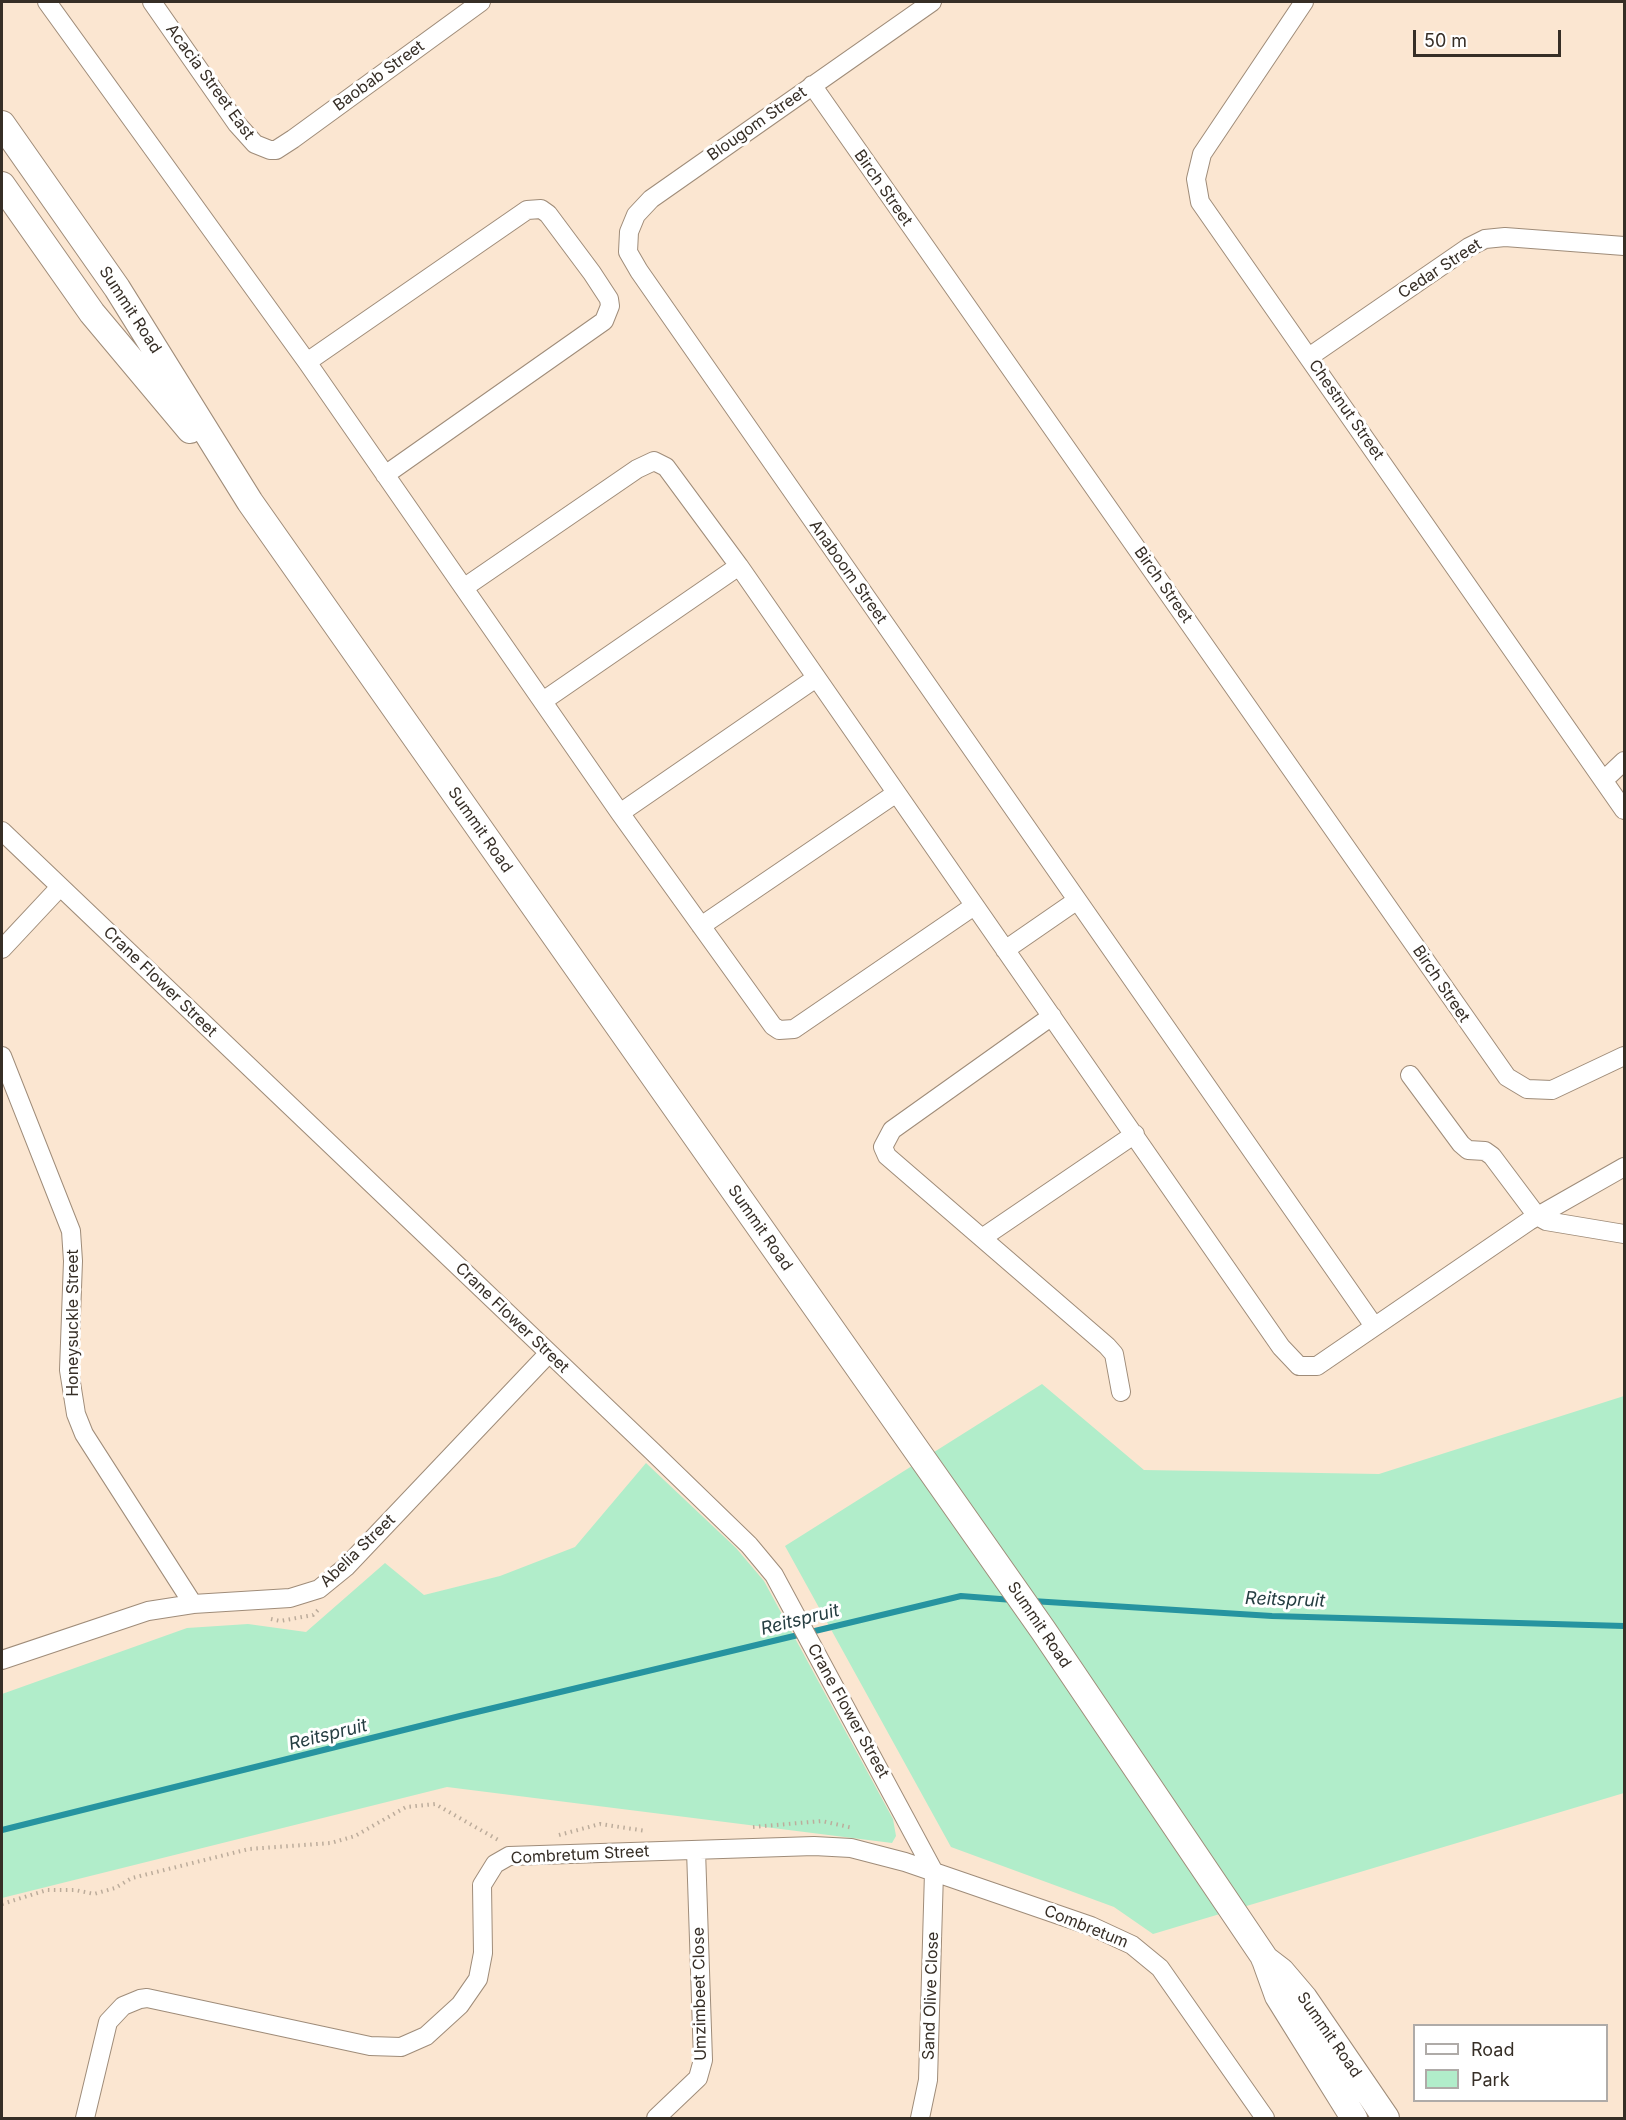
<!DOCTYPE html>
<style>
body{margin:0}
#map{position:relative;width:1626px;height:2120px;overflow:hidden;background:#fbe6d1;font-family:Inter,sans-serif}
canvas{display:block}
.frame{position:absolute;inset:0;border:3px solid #362e26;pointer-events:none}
.legend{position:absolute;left:1413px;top:2024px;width:195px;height:78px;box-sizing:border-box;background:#fff;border:2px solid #afaba8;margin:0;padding:8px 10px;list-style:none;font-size:18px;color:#362e26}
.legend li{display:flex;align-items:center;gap:12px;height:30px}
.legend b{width:30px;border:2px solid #afaba8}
.scale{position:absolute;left:1413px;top:30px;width:148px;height:27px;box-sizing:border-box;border:3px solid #362e26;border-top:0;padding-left:8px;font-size:18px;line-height:21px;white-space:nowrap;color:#362e26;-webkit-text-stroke:4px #fff;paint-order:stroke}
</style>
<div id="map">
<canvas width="1626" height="2120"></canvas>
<div class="frame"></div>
<ul class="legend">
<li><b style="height:8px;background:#fff"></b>Road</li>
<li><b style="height:16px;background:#b1edca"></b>Park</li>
</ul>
<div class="scale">50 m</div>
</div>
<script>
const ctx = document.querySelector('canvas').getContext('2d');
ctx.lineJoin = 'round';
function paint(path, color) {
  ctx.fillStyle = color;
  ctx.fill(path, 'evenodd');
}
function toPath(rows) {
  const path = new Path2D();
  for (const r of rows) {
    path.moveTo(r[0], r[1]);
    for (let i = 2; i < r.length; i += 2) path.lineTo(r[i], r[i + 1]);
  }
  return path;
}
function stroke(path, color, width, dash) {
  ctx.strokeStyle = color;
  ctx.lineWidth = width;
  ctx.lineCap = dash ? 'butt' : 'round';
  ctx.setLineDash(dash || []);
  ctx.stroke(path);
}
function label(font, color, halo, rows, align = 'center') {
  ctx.font = font + ' Inter,sans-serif';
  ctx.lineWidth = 6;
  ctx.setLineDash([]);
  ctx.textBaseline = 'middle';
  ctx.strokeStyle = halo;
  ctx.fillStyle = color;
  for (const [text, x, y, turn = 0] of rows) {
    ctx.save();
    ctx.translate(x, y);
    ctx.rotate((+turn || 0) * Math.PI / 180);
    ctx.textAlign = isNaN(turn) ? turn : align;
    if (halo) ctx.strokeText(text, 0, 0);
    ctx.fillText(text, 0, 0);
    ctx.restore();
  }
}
const green = toPath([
 [1042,1384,1144,1470,1379,1474,1624,1396,1624,1793,1153,1934,1114,1907,951,1847,785,1546],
 [646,1463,736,1548,764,1581,893,1819,896,1836,892,1843,447,1787,2,1898,2,1694,187,1628,248,1624,306,1632,385,1563,424,1595,500,1576,575,1547]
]);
const stream = toPath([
 [1032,1601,1272,1616,1624,1626],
 [2,1830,460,1716,961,1596,1013,1600]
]);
const path = toPath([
 [271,1619,280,1621,313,1615,318,1610],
 [753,1827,822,1821,853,1828],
 [559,1835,600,1824,646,1831],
 [2,1904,47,1890,75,1890,94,1894,115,1888,132,1878,249,1849,331,1843,355,1836,406,1807,435,1804,500,1841]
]);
const minor = toPath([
 [47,2,307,362,620,813,773,1026,779,1030,794,1029,974,906],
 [152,2,237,124,255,144,270,150,276,150,293,139,481,2],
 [932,2,651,199,636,215,629,232,628,252,639,271,1374,1326],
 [1304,2,1202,154,1196,179,1200,202,1624,810],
 [812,85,1507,1077,1527,1089,1552,1090,1624,1056],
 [1309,357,1469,247,1485,239,1505,237,1624,246],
 [307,362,527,210,541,209,548,214,592,273,609,299,610,306,604,321,385,475],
 [465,587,637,469,654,461,666,467,739,566,1281,1347,1299,1366,1317,1366,1529,1221,1624,1167],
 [543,701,739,566],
 [1604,780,1624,761],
 [620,813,816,678],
 [2,831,652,1451,749,1545,774,1575,934,1872,928,2080,920,2118],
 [701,926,895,794],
 [2,949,60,887],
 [1005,950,1076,901],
 [1052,1016,892,1130,883,1147,887,1156,1107,1346,1114,1354,1121,1392],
 [2,1056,71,1231,73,1261,69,1370,76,1414,84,1434,193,1604],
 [1410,1075,1461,1144,1468,1150,1485,1151,1492,1156,1537,1216,1546,1221,1624,1234],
 [982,1238,1135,1134],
 [2,1660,148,1611,193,1604,290,1598,319,1589,346,1567,549,1353],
 [85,2118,108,2022,123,2006,140,1999,147,1998,370,2046,401,2047,426,2036,460,2005,478,1979,483,1953,482,1885,495,1864,509,1856,814,1846,851,1848,905,1862,1091,1926,1132,1945,1160,1968,1265,2118],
 [656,2118,698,2078,703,2060,696,1850]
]);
const secondary = toPath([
 [2,124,117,288,250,502,1043,1630,1264,1957,1278,1996,1354,2118],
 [2,185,92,313,190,430],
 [1264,1958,1281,1971,1304,1998,1386,2118]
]);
const streetNames = [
 ["Baobab Street",379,76,-36],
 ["Acacia Street East",210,82,54],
 ["Blougom Street",757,124,-35],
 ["Birch Street",883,188,55],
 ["Cedar Street",1440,269,-33],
 ["Summit Road",130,310,57],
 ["Chestnut Street",1346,410,55],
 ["Anaboom Street",848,572,55],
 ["Birch Street",1163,585,55],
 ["Summit Road",480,830,55],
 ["Crane Flower Street",160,982,44],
 ["Birch Street",1441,984,56],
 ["Summit Road",760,1228,55],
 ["Crane Flower Street",512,1318,44],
 ["Honeysuckle Street",73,1323,-90],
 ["Abelia Street",358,1551,-44],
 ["Summit Road",1039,1625,56],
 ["Crane Flower Street",848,1711,61],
 ["Combretum Street",580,1855,-3],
 ["Combretum",1086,1927,22],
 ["Umzimbeet Close",700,1994,-91],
 ["Sand Olive Close",931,1996,-88],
 ["Summit Road",1329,2035,55]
];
const waterNames = [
 ["Reitspruit",1285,1600,2],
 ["Reitspruit",800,1620,-14],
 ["Reitspruit",328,1735,-14]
];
paint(green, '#b1edca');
stroke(stream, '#2694a0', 6);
stroke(minor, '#9f8c79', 20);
stroke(secondary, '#9f8c79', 28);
stroke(path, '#bcac9b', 4, [1.5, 4.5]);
stroke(minor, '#fff', 18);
stroke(secondary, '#fff', 26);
label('16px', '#362e26', '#fff', streetNames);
label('italic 18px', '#263e42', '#fff', waterNames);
</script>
